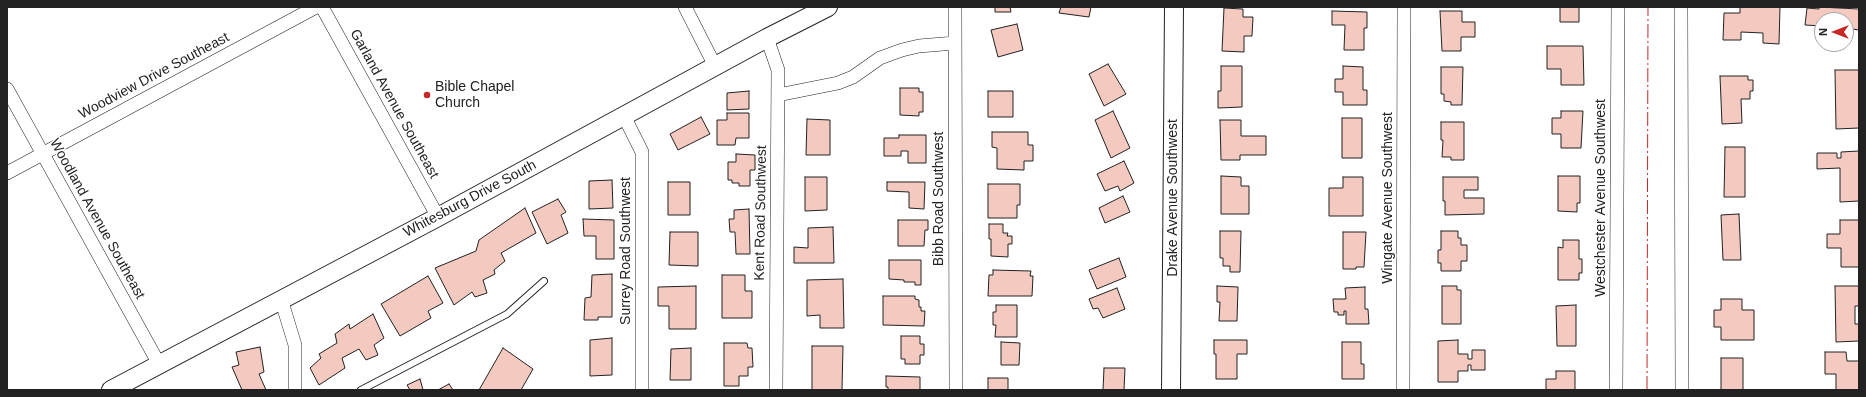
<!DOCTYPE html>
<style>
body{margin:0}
#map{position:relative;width:1866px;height:397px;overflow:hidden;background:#fff;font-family:Helvetica,sans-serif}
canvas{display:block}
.frame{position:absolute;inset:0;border:8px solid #222;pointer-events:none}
.north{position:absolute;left:1814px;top:12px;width:40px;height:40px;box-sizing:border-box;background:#fff;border:1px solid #a7a7a7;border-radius:50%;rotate:270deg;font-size:11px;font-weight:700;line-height:16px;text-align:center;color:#222}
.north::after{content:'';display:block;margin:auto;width:14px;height:18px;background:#c62828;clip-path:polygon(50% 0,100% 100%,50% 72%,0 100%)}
</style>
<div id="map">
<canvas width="1866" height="397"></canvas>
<div class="frame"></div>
<div class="north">N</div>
</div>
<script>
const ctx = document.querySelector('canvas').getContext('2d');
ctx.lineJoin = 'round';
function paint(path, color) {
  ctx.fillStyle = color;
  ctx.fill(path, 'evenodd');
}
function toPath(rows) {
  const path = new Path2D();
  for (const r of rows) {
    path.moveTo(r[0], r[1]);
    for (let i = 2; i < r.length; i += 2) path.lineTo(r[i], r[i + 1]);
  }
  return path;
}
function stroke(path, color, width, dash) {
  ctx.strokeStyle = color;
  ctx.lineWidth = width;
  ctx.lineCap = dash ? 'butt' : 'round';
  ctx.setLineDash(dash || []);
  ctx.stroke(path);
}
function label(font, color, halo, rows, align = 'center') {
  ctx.font = font + ' Helvetica,sans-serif';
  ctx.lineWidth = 3;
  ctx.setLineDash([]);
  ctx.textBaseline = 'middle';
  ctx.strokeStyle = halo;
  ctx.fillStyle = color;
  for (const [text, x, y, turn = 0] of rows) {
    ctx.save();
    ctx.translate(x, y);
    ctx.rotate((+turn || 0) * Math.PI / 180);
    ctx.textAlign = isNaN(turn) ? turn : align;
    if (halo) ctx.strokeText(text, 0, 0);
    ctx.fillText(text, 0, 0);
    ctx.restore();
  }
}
const building = toPath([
 [995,7,1010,7,1011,12,995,12,995,7],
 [1061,7,1091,7,1089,17,1059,13,1061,7],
 [1560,7,1579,7,1579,22,1560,22,1560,7],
 [1740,7,1780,7,1779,44,1763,43,1763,33,1741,32,1741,40,1723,40,1724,13,1740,13,1740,7],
 [1819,7,1859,9,1859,30,1846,28,1846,20,1822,20,1822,26,1805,25,1807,8,1819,9,1819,7],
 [1224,8,1243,9,1243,17,1253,17,1252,36,1244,36,1244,52,1222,51,1224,8],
 [1332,11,1367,12,1367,28,1364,28,1364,50,1344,50,1345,25,1332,25,1332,11],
 [1440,11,1462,11,1462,22,1475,22,1475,37,1461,37,1461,51,1442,51,1440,11],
 [1017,24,1023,50,998,57,991,30,1017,24],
 [1547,46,1583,46,1584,85,1561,85,1561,69,1547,69,1547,46],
 [1108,64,1126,94,1104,106,1089,74,1108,64],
 [1221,66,1242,66,1242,107,1218,108,1218,91,1221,91,1221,66],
 [1343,66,1363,67,1363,90,1367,90,1367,105,1343,105,1343,92,1335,92,1335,79,1343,79,1343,66],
 [1441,67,1463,67,1462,105,1451,105,1451,102,1444,101,1444,94,1441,94,1441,67],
 [1835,70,1859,70,1859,128,1836,129,1835,70],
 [1720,76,1748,76,1748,80,1753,80,1753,91,1750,91,1750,99,1741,99,1742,123,1722,124,1720,76],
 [900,88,919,88,919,92,923,92,923,112,919,112,919,116,900,115,900,88],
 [749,91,749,109,727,110,727,93,749,91],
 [988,91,1013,91,1013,117,988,117,988,91],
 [1113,111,1130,148,1111,158,1095,120,1113,111],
 [1561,111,1583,111,1581,148,1561,148,1561,134,1552,134,1552,118,1561,118,1561,111],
 [727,113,749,113,749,138,736,138,735,145,717,145,717,120,727,120,727,113],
 [701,117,710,134,678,150,670,134,701,117],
 [1342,118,1362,118,1362,158,1342,158,1342,118],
 [807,119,830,120,830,155,806,155,807,119],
 [1220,120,1241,120,1241,136,1266,136,1266,155,1240,155,1240,160,1221,160,1220,120],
 [1441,122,1464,122,1464,160,1451,160,1451,157,1442,157,1443,140,1441,140,1441,122],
 [992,132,1028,132,1028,145,1033,145,1033,161,1024,161,1024,170,997,169,997,148,992,147,992,132],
 [899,135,926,135,926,163,908,163,908,151,901,151,901,156,884,156,884,138,899,138,899,135],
 [1725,147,1745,147,1745,197,1724,197,1725,147],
 [1859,151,1859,201,1840,202,1840,168,1817,169,1817,153,1837,153,1837,158,1841,158,1841,152,1859,151],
 [736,154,755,155,755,170,750,170,750,186,739,186,739,183,732,183,732,180,728,180,728,162,736,162,736,154],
 [1124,161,1134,183,1120,191,1118,186,1105,191,1097,174,1124,161],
 [1221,176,1241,177,1241,186,1249,186,1249,214,1221,214,1221,176],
 [1558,176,1580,176,1580,203,1577,203,1577,212,1558,211,1558,176],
 [805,177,827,177,827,210,805,211,805,177],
 [1343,177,1363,177,1363,216,1329,216,1329,188,1343,188,1343,177],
 [1443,177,1478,177,1478,190,1464,190,1464,198,1484,198,1484,214,1445,215,1445,201,1443,201,1443,177],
 [612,180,613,208,589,209,589,181,612,180],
 [668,182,690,182,690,215,668,215,668,182],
 [887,182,925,182,924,209,909,208,909,192,887,191,887,182],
 [988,184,1020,184,1020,205,1017,205,1017,218,988,218,988,184],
 [1123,196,1130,212,1105,223,1099,208,1123,196],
 [558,199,566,212,561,215,568,233,547,244,532,212,558,199],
 [525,208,536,233,501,253,505,261,494,270,495,274,483,280,487,293,475,297,472,292,454,305,435,268,476,251,479,240,525,208],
 [749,209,750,254,736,254,735,232,730,232,729,219,734,219,734,210,749,209],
 [1739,214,1741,260,1723,260,1721,215,1739,214],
 [583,219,614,220,614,259,596,259,596,236,584,236,583,219],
 [898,220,928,220,928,230,925,230,924,246,898,246,898,220],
 [1840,220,1859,220,1859,267,1841,267,1841,248,1827,248,1827,234,1840,234,1840,220],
 [989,224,1003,224,1003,233,1008,233,1007,236,1012,236,1012,244,1008,244,1008,257,991,256,991,239,989,239,989,224],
 [833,227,834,263,794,263,794,247,808,248,808,228,833,227],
 [1220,231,1241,231,1240,272,1230,272,1230,266,1223,266,1223,258,1220,258,1220,231],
 [1441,231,1458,231,1458,238,1461,238,1461,245,1467,245,1467,261,1461,261,1461,271,1441,271,1441,263,1438,263,1438,250,1441,250,1441,231],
 [670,232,698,232,698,266,669,265,670,232],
 [1343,232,1366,232,1364,267,1356,267,1356,269,1343,269,1343,232],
 [1563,240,1579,240,1579,259,1582,259,1582,273,1579,273,1579,280,1558,280,1558,247,1563,248,1563,240],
 [1119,258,1126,277,1097,289,1089,270,1119,258],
 [889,260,921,260,921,285,915,285,915,282,904,282,904,280,889,279,889,260],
 [993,270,1031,271,1030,276,1033,276,1032,296,988,296,989,275,993,275,993,270],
 [612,274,612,317,598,317,598,320,584,320,585,298,591,297,592,275,612,274],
 [722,275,745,275,745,291,752,291,752,318,722,318,722,275],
 [428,276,443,303,428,311,431,318,400,336,381,304,428,276],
 [843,279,844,328,820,328,820,315,807,316,807,280,843,279],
 [696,286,696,329,669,329,669,306,658,306,658,287,696,286],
 [1217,286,1238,287,1237,321,1219,321,1220,302,1217,302,1217,286],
 [1442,286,1457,286,1457,290,1461,290,1461,324,1442,324,1442,286],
 [1835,286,1859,286,1859,306,1855,306,1855,324,1859,324,1859,341,1836,342,1835,286],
 [1365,287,1365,309,1368,309,1369,324,1346,324,1346,311,1344,311,1344,315,1338,315,1338,312,1334,312,1333,299,1346,299,1345,288,1365,287],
 [1117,288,1125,309,1103,318,1098,308,1093,309,1089,299,1117,288],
 [883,296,915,296,915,299,919,300,919,307,921,307,921,311,925,311,924,326,883,325,883,296],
 [1721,299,1742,299,1742,310,1754,310,1754,340,1721,340,1721,327,1714,327,1714,310,1721,310,1721,299],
 [996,305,1017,305,1017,337,995,337,996,325,993,325,993,312,996,312,996,305],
 [1576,305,1576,346,1557,346,1556,306,1576,305],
 [373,314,384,338,374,345,378,355,366,360,359,349,342,358,345,368,319,385,310,368,321,358,319,354,337,343,335,334,349,324,350,329,373,314],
 [901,336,920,336,920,344,924,344,924,355,920,355,920,364,905,364,905,359,901,359,901,336],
 [612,338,612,375,590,376,590,340,612,338],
 [1214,340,1247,340,1247,354,1237,354,1237,379,1216,379,1216,354,1214,354,1214,340],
 [1458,340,1458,354,1468,354,1468,359,1472,359,1472,350,1485,350,1485,370,1471,370,1471,365,1468,365,1468,371,1458,371,1458,382,1438,382,1438,341,1458,340],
 [1001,342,1020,343,1019,365,1001,365,1001,342],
 [1342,342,1361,342,1361,364,1364,364,1364,379,1342,379,1342,342],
 [724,343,747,343,748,348,752,348,753,367,748,367,748,376,739,376,739,386,724,386,724,343],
 [812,346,843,346,842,390,812,390,812,346],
 [260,347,264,372,259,374,266,390,242,390,232,367,239,365,236,352,260,347],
 [503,348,533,369,521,390,479,390,503,348],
 [691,348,691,380,670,380,671,349,691,348],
 [1825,352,1846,352,1847,361,1859,361,1859,390,1836,390,1836,374,1825,374,1825,352],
 [1721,358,1743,358,1743,390,1721,390,1721,358],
 [1104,368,1125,368,1124,390,1103,390,1104,368],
 [1556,371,1575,371,1575,390,1546,390,1546,379,1556,379,1556,371],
 [886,376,920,377,920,390,888,390,888,387,886,387,886,376],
 [988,378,1008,378,1008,390,988,390,988,378],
 [420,379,423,390,410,390,407,385,420,379],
 [449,384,453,390,438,390,449,384]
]);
const lane = toPath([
 [361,390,507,314,544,281]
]);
const street = toPath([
 [322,7,438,217],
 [685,7,715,66],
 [955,7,956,390],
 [1681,7,1682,390],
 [767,38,778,70,776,390],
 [7,89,159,364],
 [778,95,838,83,853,77,880,58,902,50,919,46,955,43],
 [624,116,642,152,642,390],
 [7,173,316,7],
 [281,299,295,345,295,390],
 [1403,390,1404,7],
 [1616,390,1618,7]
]);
const secondary = toPath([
 [111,390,438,217,767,38,828,7],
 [1171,390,1174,7]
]);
const power = toPath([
 [1647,390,1648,7]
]);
const markers = [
 [427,95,4,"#c62828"]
];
const streetNames = [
 ["Woodview Drive Southeast",154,76,-28],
 ["Garland Avenue Southeast",394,104,61],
 ["Drake Avenue Southwest",1173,198,-90],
 ["Wingate Avenue Southwest",1388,198,-90],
 ["Westchester Avenue Southwest",1601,198,-90],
 ["Whitesburg Drive South",470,199,-28],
 ["Bibb Road Southwest",939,199,-90],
 ["Kent Road Southwest",761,213,-89],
 ["Woodland Avenue Southeast",97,219,61],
 ["Surrey Road Southwest",626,251,-90]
];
const poiNames = [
 ["Bible Chapel",435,87],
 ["Church",435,103]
];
paint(building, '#f3c9c0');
stroke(building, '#222', 1);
stroke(lane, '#222', 8);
stroke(street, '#222', 14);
stroke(secondary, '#222', 20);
stroke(lane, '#fff', 6);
stroke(street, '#fff', 13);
stroke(secondary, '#fff', 18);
stroke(power, '#c62828', 1, [14, 3, 2, 3]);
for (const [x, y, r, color] of markers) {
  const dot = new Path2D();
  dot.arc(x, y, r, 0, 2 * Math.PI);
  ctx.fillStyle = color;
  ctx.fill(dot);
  stroke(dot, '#fff', 1.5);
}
label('14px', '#222', '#fff', streetNames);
label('14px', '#222', '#fff', poiNames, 'left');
</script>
